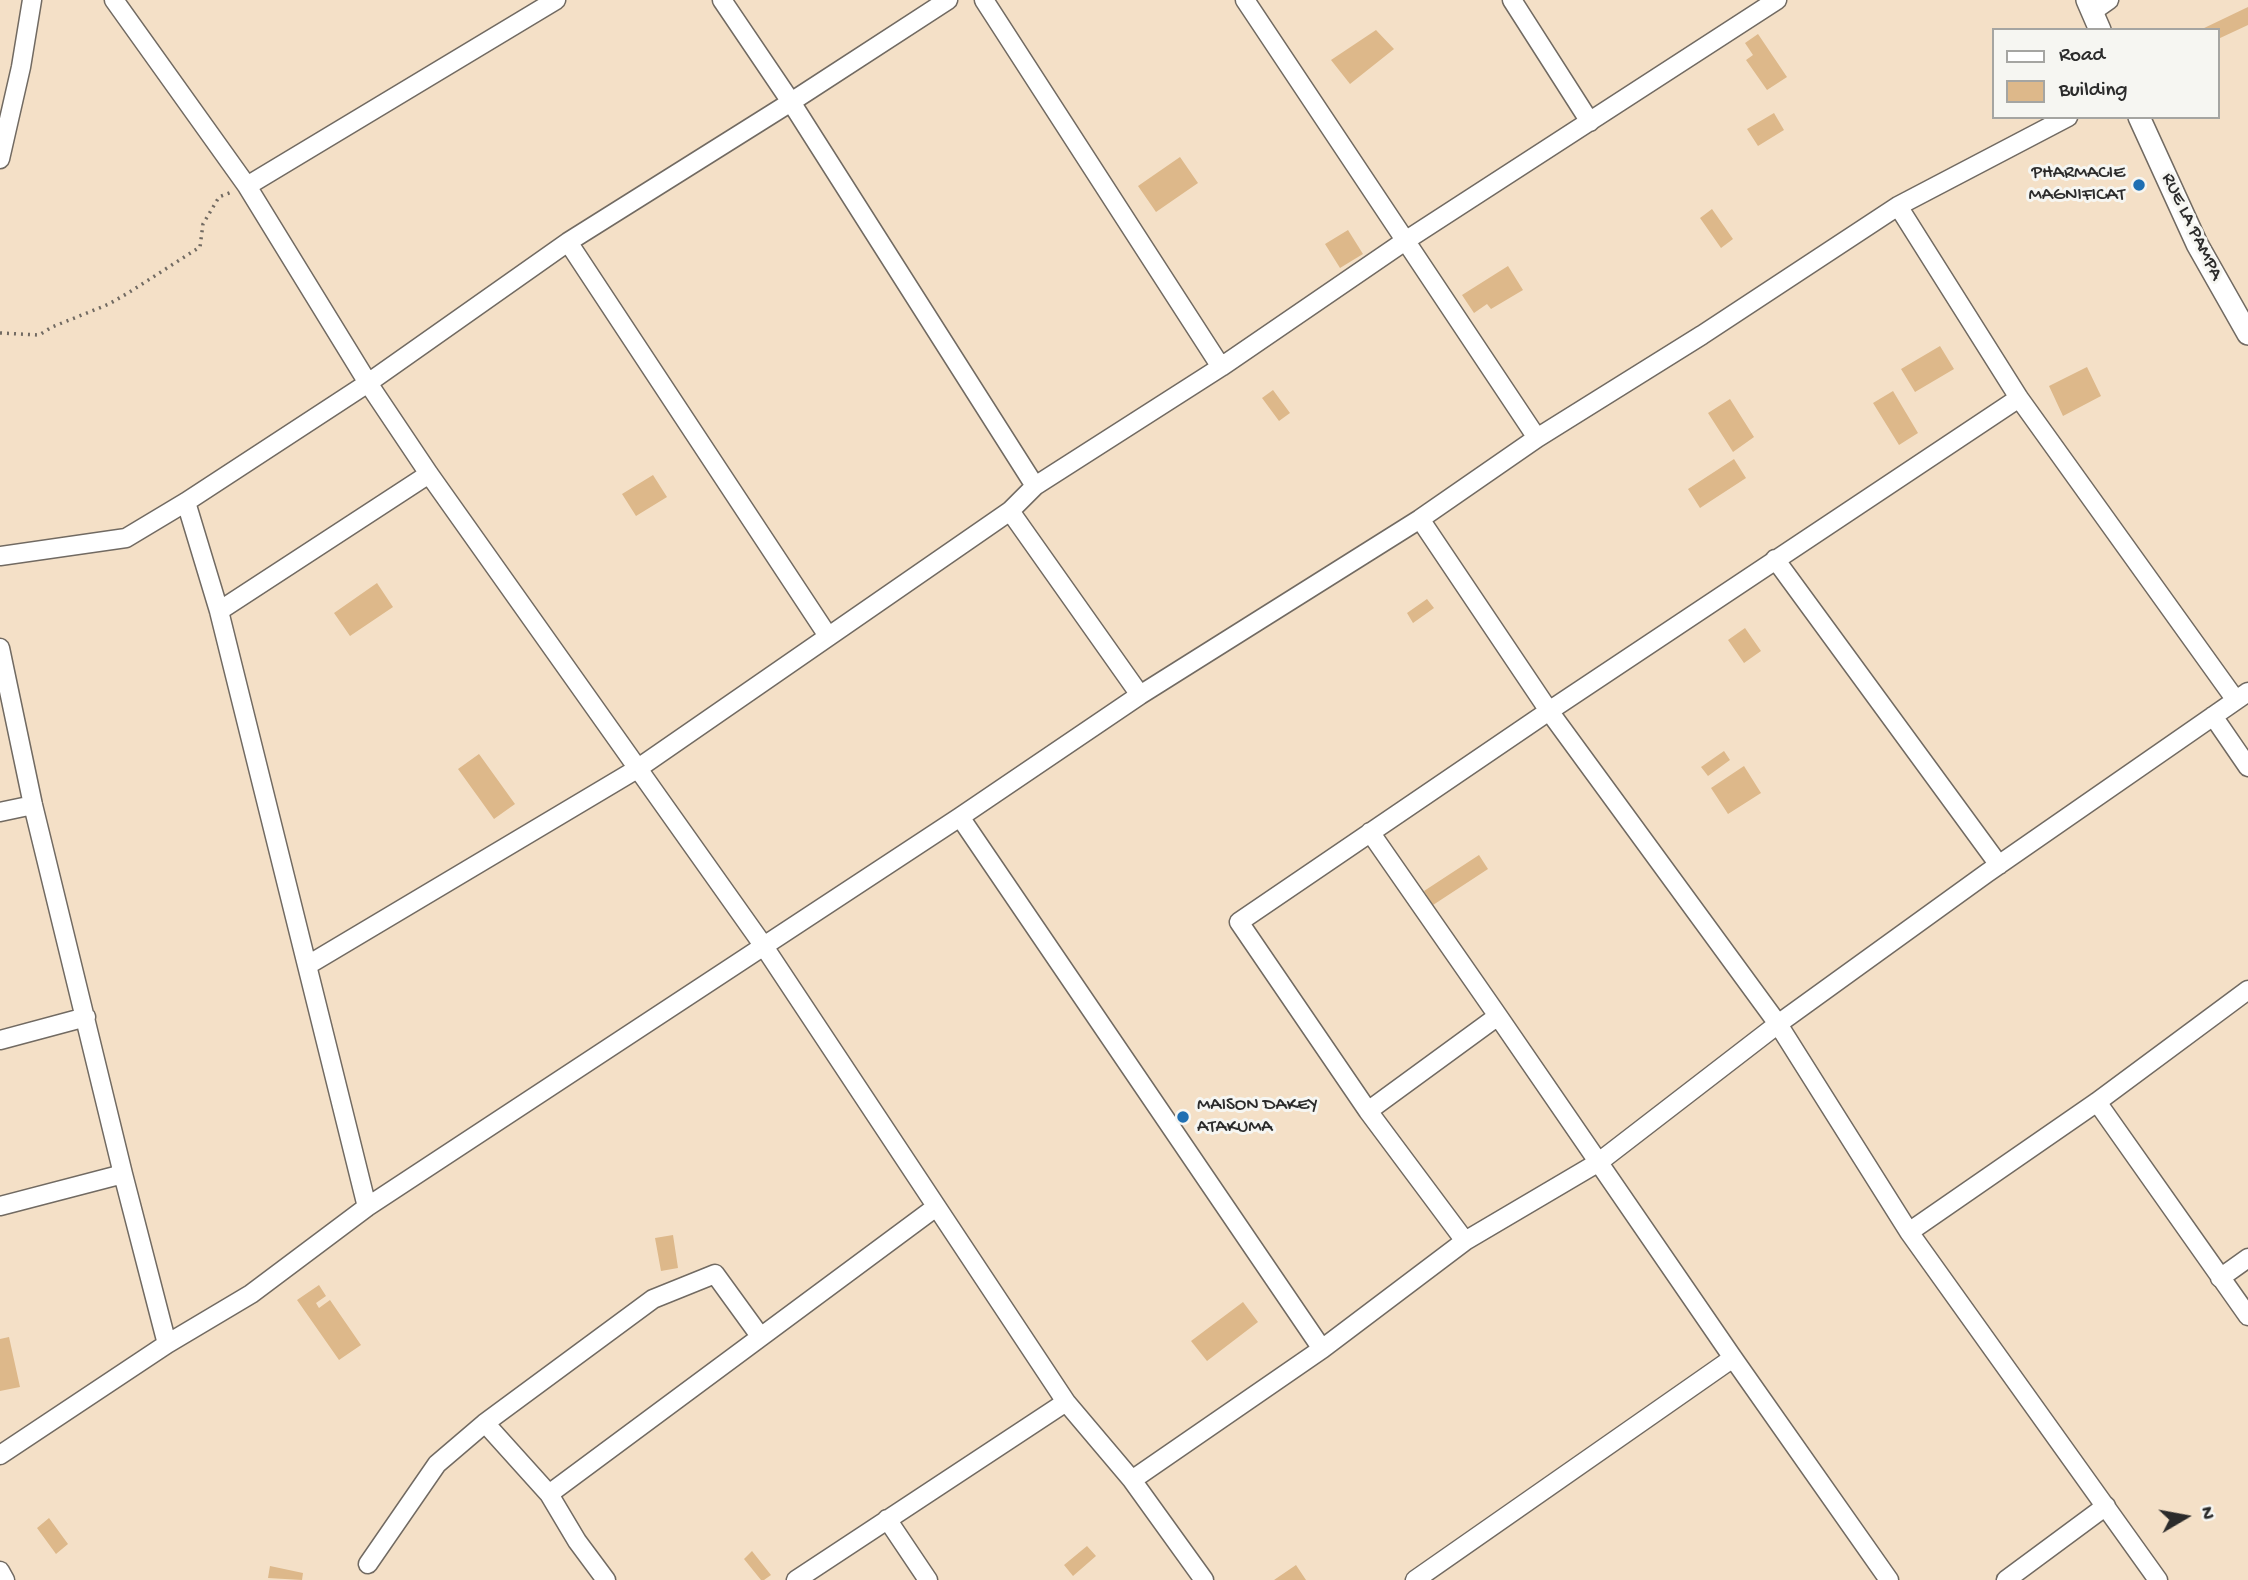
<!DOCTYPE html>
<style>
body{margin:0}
#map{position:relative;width:2248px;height:1580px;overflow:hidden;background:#f4e0c7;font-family:"Gochi Hand",sans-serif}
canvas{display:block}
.legend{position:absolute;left:1992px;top:28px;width:228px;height:91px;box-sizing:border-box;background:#f6f6f2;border:2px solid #a5a5a2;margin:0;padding:9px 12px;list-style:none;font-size:21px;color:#2b2b2b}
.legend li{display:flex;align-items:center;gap:14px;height:35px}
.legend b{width:35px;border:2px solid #a5a5a2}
.north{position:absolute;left:2150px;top:1482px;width:70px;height:70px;-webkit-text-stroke:5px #f6f6f2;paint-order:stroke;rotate:80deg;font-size:19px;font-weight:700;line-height:28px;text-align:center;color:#2b2b2b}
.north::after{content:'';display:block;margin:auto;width:24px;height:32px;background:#2b2b2b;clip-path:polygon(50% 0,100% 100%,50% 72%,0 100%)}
</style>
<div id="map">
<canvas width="2248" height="1580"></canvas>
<ul class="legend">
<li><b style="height:9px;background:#fff"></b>Road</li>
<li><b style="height:19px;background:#ddb88a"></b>Building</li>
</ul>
<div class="north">N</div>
</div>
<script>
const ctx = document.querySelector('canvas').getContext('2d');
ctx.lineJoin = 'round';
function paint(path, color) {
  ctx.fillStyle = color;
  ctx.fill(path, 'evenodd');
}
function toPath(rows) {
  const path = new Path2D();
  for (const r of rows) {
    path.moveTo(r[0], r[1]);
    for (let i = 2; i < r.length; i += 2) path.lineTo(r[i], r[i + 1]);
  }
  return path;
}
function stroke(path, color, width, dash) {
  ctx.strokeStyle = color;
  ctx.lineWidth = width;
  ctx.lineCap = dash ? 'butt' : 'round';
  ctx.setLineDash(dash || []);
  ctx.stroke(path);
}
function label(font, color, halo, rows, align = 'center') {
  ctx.font = font + ' "Gochi Hand",sans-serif';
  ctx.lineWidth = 6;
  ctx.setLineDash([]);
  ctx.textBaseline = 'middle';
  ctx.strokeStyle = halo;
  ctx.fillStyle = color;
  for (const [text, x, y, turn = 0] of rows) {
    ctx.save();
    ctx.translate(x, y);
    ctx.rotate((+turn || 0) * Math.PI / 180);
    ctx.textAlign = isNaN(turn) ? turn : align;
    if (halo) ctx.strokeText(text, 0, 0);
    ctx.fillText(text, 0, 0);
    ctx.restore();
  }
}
const building = toPath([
 [2248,7,2248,25,2218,39,2218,30,2200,30],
 [1376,30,1394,49,1350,84,1331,60],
 [1758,34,1787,77,1767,90,1746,60,1753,55,1745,43],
 [1774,113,1784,130,1758,146,1747,129],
 [1180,157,1198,183,1156,212,1138,186],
 [1712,209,1733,239,1721,248,1700,218],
 [1348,230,1363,254,1340,268,1325,244],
 [1508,266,1523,290,1491,309,1487,304,1474,313,1462,295],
 [1940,346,1954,369,1915,392,1901,369],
 [2087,367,2101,396,2063,416,2049,386],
 [1273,390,1290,413,1279,421,1262,398],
 [1893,391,1918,433,1899,445,1873,403],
 [1730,399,1754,437,1733,452,1708,413],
 [1734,459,1746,478,1700,508,1688,489],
 [653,475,667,497,636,516,622,494],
 [377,583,393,607,350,636,334,613],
 [1427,599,1434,608,1413,623,1407,613],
 [1745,628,1761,651,1744,663,1728,640],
 [1724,751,1730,760,1708,776,1701,767],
 [479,754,515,804,494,819,458,769],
 [1744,766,1761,793,1728,814,1711,788],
 [1479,855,1488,869,1433,905,1424,891],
 [673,1235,678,1268,661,1271,655,1238],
 [319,1285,326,1296,316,1303,319,1308,330,1300,361,1345,339,1360,297,1300],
 [1243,1302,1258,1322,1207,1361,1191,1341],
 [9,1337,20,1387,0,1391,0,1339],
 [49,1518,68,1544,56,1554,37,1528],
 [1087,1546,1096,1556,1073,1576,1064,1565],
 [752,1551,771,1575,764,1580,761,1580,744,1559],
 [1296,1565,1306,1580,1274,1580],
 [270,1566,303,1573,302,1580,268,1578]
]);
const path = toPath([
 [0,333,39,335,52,327,109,304,128,293,200,247,203,224,219,197,232,192]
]);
const minor = toPath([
 [114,0,247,186,368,383,429,474,763,945,1066,1402,1132,1480,1204,1580],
 [722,0,791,102,1035,486],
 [984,0,1221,367],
 [1245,0,1537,438],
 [1512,0,1590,122],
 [2092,12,2109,0],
 [0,159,21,67,32,0],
 [247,186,556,0],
 [1898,206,2019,398,2235,699],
 [568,242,828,636],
 [186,502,219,611,367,1207],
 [1010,511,1140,695],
 [1420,519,1549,711,1778,1024,1909,1232,2158,1580],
 [0,556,126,538,186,502,368,383,568,242,791,102,948,0],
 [1775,559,1999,865],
 [219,611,429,474],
 [0,648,33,805,123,1174,167,1344],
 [2213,716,2248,767],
 [0,812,33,805],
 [960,817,1322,1349],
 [1370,832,1498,1016,1733,1358,1889,1580],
 [308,965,637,769,1010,511,1035,486,1221,367,1405,241,1777,0],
 [0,1040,86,1017],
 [2097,1102,2248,1316],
 [1368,1111,1498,1016],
 [0,1206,123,1174],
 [1909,1232,2097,1102,2248,990],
 [1465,1241,1368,1111,1239,922,1549,711,2019,398],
 [2220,1278,2248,1258],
 [485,1423,549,1494,577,1541,606,1580],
 [0,1455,167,1344,251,1294,367,1207,960,817,1140,695,1420,519,1537,438,1702,335,1898,206,2068,117],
 [1132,1480,1322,1349,1465,1241,1599,1162,1778,1024,1987,873,2248,692],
 [549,1494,936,1207],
 [887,1519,928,1580],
 [368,1564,437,1464,485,1423,653,1299,715,1274,760,1336],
 [0,1571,5,1580],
 [796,1580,1066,1402],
 [1415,1580,1733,1358],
 [2006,1580,2106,1506]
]);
const tertiary = toPath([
 [2087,0,2100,30],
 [2139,117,2197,244,2248,334]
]);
const markers = [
 [2139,185,7,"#1f6fb2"],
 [1183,1117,7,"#1f6fb2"]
];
const poiNames = [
 ["PHARMACIE",2125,174],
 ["MAGNIFICAT",2125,196],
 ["MAISON DAKEY",1197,1106,"left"],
 ["ATAKUMA",1197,1128,"left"]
];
const streetNames = [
 ["RUE LA PAMPA",2191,227,64]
];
paint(building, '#ddb88a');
stroke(minor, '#716a62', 21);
stroke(tertiary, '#716a62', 24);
stroke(path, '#716a62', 3.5, [2, 5]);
stroke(minor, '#fff', 18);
stroke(tertiary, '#fff', 21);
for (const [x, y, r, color] of markers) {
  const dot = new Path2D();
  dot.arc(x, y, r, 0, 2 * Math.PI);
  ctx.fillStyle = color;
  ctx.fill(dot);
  stroke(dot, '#f6f6f2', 2.5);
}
label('19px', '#2b2b2b', '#f6f6f2', poiNames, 'right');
label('19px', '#2b2b2b', '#f6f6f2', streetNames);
</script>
